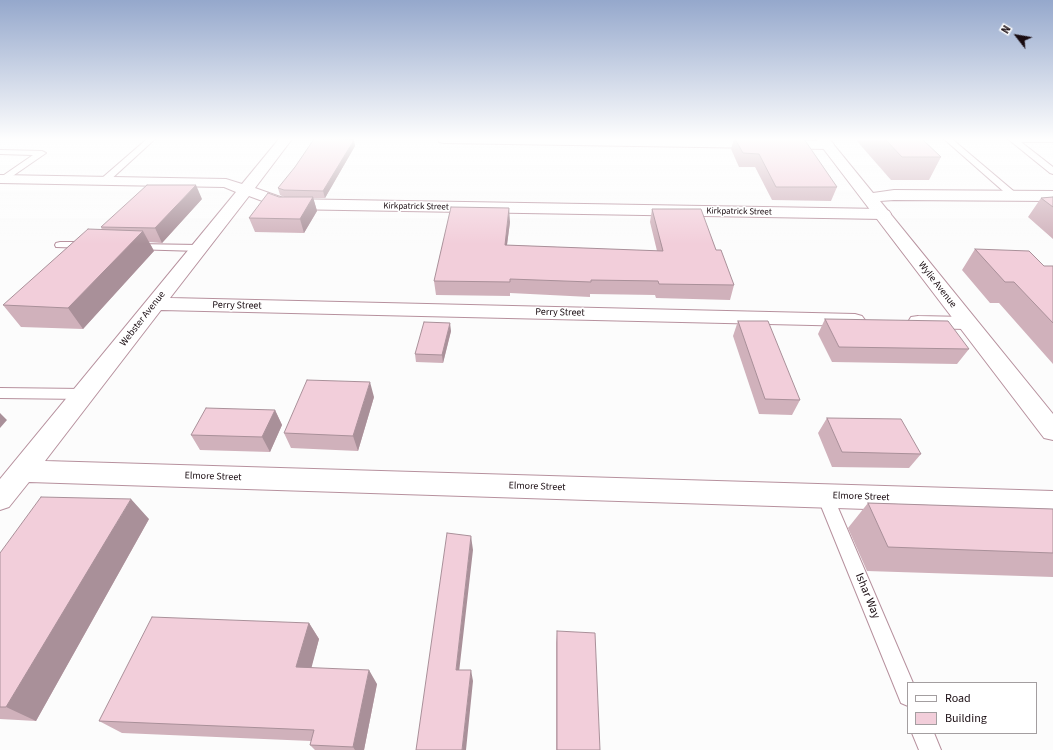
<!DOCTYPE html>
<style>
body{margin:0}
#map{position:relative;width:1053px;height:750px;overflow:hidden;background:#fcfcfc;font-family:"Source Sans 3",sans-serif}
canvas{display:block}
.legend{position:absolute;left:907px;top:682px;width:130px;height:52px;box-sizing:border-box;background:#fff;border:1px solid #a39ea0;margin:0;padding:5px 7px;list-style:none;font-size:12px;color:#190c11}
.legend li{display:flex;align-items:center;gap:8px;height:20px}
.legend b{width:20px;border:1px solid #a39ea0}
.north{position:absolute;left:997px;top:16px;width:40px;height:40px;-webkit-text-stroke:3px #fff;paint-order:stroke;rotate:301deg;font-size:11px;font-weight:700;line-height:16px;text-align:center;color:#190c11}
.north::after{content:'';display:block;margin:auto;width:14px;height:18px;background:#190c11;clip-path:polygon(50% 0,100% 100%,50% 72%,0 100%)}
</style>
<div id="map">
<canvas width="1053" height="750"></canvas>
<ul class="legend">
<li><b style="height:5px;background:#fff"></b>Road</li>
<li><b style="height:11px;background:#f2ceda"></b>Building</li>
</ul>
<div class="north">N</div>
</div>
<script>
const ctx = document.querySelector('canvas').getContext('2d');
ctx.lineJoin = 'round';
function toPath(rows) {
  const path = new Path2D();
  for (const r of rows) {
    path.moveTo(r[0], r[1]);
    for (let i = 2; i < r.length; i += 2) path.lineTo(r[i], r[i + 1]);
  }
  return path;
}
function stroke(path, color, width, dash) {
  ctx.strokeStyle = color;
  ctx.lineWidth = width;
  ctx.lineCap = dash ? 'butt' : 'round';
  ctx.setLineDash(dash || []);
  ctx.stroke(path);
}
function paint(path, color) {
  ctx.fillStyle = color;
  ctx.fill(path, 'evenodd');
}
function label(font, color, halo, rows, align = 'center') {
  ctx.font = font + ' "Source Sans 3",sans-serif';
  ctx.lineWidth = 3;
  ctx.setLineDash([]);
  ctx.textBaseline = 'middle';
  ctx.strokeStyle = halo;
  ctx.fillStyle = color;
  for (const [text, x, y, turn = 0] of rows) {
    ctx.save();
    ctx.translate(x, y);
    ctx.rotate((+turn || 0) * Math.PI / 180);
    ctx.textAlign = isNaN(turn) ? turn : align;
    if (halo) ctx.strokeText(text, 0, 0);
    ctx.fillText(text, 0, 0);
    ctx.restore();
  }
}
const lane = toPath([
 [147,139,155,139,108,182,102,182,101,180,102,178,147,139],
 [944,139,952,139,1017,194,1018,196,1017,198,1011,198,944,139],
 [1008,139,1053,139,1053,142,1021,142,1053,167,1053,174,1050,173,1008,139],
 [0,150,42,151,46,153,4,182,1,181,1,177,33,155,0,154,0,150],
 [60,242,88,242,93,245,88,248,56,247,55,245,56,243,60,242],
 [135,244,199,245,204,248,199,251,131,249,130,247,131,245,135,244],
 [0,388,83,389,88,391,90,394,88,397,83,399,0,398,0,388],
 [825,489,831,491,833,496,913,683,908,683,908,706,901,703,817,496,819,491,825,489],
 [912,733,934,733,941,750,919,750,912,733]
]);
const street = toPath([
 [279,139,292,139,255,188,286,199,883,209,889,211,891,214,889,217,883,219,284,209,249,196,170,298,855,314,862,316,865,320,862,324,855,326,161,310,45,461,1053,491,1053,515,29,482,9,507,0,510,0,479,236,192,224,187,0,183,0,175,226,179,242,184,279,139],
 [438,139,679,139,827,141,832,142,834,145,832,148,827,149,444,143,439,142,438,139],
 [918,316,966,317,973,318,976,323,973,328,966,329,918,328,911,327,908,322,911,317,918,316]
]);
const secondary = toPath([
 [816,139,829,139,873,193,894,190,1053,191,1053,201,894,200,880,201,1053,414,1053,440,1044,438,816,139]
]);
const wall = toPath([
 [734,139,793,139,837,187,831,201,772,200,755,167,739,167,731,149],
 [856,139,922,139,941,157,929,180,891,180,856,140],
 [355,146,325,198,313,198,317,211,304,233,255,232,249,218,279,197,284,197,280,195,278,188],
 [1053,197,1053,239,1028,217,1041,198],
 [202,199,162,243,149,242,154,251,83,329,21,327,3,305,102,230,101,227],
 [652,209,716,250,734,285,730,300,656,298,655,295,590,294,590,297,510,293,510,296,436,295,434,281,510,222,507,245,657,251,650,222],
 [975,249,1044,266,1053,266,1053,364,999,303,990,303,962,270],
 [825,319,969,349,957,364,832,362,818,334],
 [738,321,800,400,792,415,759,414,733,336],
 [451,331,443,363,416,362,415,354],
 [374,397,358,451,291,448,284,433],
 [275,410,282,425,270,452,200,450,191,435],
 [827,418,921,454,909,468,832,467,818,433],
 [868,503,1053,509,1053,577,867,571,848,528],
 [149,519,36,721,0,719,0,553],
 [309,623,319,639,311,667,377,684,364,750,315,750,310,745,311,741,122,733,99,721],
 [557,631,600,750,556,750,556,643]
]);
const shadedWall = toPath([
 [354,140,355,146,325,198,323,191],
 [196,185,202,199,162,243,155,228],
 [313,197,317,211,304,233,300,219],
 [509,208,510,222,505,259,505,245],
 [143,231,154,251,83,329,68,308],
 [450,323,451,331,443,363,442,355],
 [370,382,374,397,358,451,353,436],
 [275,410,282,425,270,452,262,437],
 [0,413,7,420,0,428],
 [131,499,149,519,36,721,6,707],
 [471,536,473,550,458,681,456,670],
 [309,623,319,639,308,681,296,667],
 [369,670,377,684,364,750,355,750,353,747],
 [471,670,473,681,466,750,462,750]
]);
const building = toPath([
 [314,139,354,140,323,191,284,190,278,188,295,167,314,139],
 [735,139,804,139,837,187,776,187,759,154,743,153,735,139],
 [885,139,922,139,941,157,902,157,885,139],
 [147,185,196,185,155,228,101,227,147,185],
 [268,193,279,197,313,197,300,219,249,218,268,193],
 [1053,197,1053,207,1041,198,1053,197],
 [451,207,509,208,505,245,663,251,652,209,701,209,716,250,721,250,734,285,659,284,658,281,591,280,591,282,510,279,510,282,434,281,451,207],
 [88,229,143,231,68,308,3,305,88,229],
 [975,249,1029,251,1044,266,1053,266,1053,323,1014,282,1005,282,975,249],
 [825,319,948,321,969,349,839,347,825,319],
 [738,321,768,321,800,400,765,399,738,321],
 [424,322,450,323,442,355,415,354,424,322],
 [307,380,370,382,353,436,284,433,307,380],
 [206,408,275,410,262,437,191,435,206,408],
 [827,418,901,419,921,454,842,452,827,418],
 [41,497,131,499,6,707,0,707,0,553,41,497],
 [868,503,1053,509,1053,553,888,547,868,503],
 [447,533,471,536,456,670,471,670,462,750,416,750,447,533],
 [152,617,309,623,296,667,369,670,353,747,310,745,314,730,99,721,152,617],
 [557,631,595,633,600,750,557,750,557,631]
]);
const farStreetnames = [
 ["Kirkpatrick Street",416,207,1],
 ["Kirkpatrick Street",739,212,1]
];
const streetNames = [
 ["Wylie Avenue",937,285,52],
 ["Perry Street",237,306,1],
 ["Perry Street",560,313,1],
 ["Webster Avenue",143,319,-52],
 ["Elmore Street",213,477,2],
 ["Elmore Street",537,487,2],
 ["Elmore Street",861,497,2]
];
const nearStreetnames = [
 ["Ishar Way",867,596,68]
];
stroke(lane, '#b7919e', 2);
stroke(street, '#b7919e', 2);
stroke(secondary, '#b7919e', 2);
paint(lane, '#fff');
paint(street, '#fff');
paint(secondary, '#fff');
paint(wall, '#d0b1bb');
paint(shadedWall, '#a99099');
paint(building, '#f2ceda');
stroke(building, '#a99099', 1);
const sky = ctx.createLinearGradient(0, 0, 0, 244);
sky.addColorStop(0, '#95a8cc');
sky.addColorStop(0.57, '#fefefe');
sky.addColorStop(1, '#fefefe00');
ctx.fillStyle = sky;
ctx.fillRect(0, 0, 1053, 244);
label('9px', '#190c11', '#fff', farStreetnames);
label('10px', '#190c11', '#fff', streetNames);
label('12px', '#190c11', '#fff', nearStreetnames);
</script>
